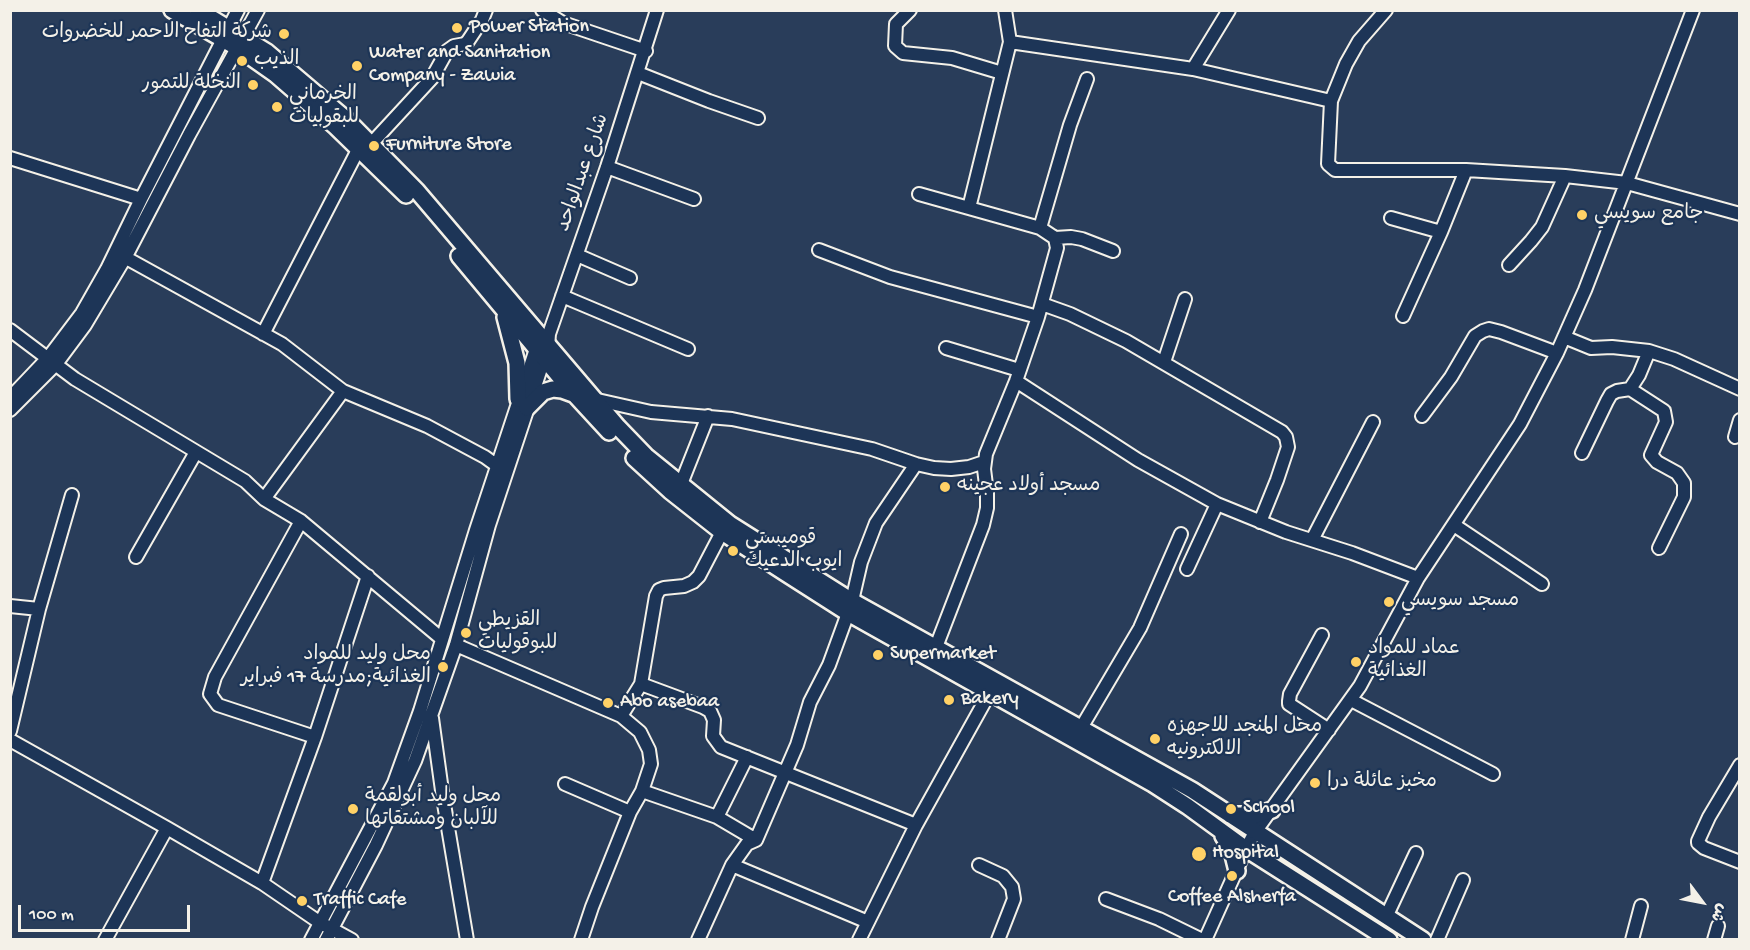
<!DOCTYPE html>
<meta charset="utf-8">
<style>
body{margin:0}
#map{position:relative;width:1750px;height:950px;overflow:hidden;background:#293d5a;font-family:"Gochi Hand","Playpen Sans Arabic",sans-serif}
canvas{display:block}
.frame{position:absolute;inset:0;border:12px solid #f4f1e8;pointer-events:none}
.north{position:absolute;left:1672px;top:872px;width:60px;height:60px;-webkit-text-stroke:4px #1d3557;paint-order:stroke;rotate:122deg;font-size:16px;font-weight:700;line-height:24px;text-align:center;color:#f4f1e8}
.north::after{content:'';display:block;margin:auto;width:21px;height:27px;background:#f4f1e8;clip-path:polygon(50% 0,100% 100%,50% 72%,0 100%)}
.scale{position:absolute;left:18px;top:905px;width:172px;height:27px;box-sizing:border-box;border:3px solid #f4f1e8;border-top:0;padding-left:8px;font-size:18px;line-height:21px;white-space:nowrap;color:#f4f1e8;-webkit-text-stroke:4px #1d3557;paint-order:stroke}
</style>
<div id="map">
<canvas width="1750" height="950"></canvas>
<div class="frame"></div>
<div class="north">ش</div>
<div class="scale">100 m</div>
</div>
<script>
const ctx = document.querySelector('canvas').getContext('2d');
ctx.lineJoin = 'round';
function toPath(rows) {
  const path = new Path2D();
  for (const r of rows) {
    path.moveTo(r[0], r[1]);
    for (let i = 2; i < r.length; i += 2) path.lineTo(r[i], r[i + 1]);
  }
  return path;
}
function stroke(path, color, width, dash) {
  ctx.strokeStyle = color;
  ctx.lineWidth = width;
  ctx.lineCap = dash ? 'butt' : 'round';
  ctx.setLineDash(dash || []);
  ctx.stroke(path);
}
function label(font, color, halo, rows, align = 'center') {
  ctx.font = font + ' "Gochi Hand","Playpen Sans Arabic",sans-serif';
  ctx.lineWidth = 4.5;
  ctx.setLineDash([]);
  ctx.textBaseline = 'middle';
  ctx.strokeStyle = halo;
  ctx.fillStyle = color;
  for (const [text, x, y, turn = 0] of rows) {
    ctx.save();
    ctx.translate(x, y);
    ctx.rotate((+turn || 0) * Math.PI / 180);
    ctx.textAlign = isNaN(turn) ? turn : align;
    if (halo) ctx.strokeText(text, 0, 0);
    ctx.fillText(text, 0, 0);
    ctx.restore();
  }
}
const minor = toPath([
 [542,10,563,23,646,51],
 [910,10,896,24,895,46,903,53,952,58,1002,73],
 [1386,10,1359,41,1346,64,1331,101,1328,164,1335,170,1466,170,1565,176,1627,183,1740,214],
 [1010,42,1193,69,1331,101],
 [1193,69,1229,10],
 [638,73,709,101,758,118],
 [371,144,432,78,447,51,454,46,465,44,468,41,482,20,486,10],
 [10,158,141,199],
 [607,167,694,199],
 [919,194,1040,228,1055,238,1057,248,1038,317,1016,381,986,454,984,469,987,493,987,508,983,525,936,647],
 [969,208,1010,42,1005,10],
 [1391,218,1441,232],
 [1040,228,1070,125,1087,79],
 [1055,238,1071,237,1082,239,1113,251],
 [819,250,890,277,1038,317],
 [119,254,282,344,343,391,427,426,485,457,503,470],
 [577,255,630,278],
 [1509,265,1531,241,1542,227,1565,176],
 [562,296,688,349],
 [1042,304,1070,314,1126,341,1282,432,1286,437,1288,447,1277,480,1260,522],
 [1403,316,1441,232,1466,170],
 [10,330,75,379,245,481,264,499,301,521,442,639],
 [263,334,359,148],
 [1564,337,1591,348,1612,347,1649,351,1674,359,1740,389],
 [946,348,1019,370],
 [1164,362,1185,299],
 [1016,381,1138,460,1217,504,1286,532,1352,553,1418,578],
 [1630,389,1664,411,1666,422,1651,455,1657,462,1677,473,1684,483,1684,497,1659,548],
 [10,398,48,358,82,313,107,269,141,199,238,10],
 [593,399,651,412,732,419,872,449,916,464,934,468,951,469,969,467,984,462],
 [10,410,56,364,85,325,125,258,189,135,258,10],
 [1422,416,1451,377,1475,336,1483,331,1489,329,1501,332,1557,353],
 [1735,437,1740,420],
 [1582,453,1607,401,1611,394,1617,391,1630,389,1639,375,1649,351],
 [681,484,708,416],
 [264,499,343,391],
 [301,521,215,677,210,694,218,705,315,737],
 [1454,525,1542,584],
 [1312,540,1373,422],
 [136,557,196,452],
 [1187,569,1217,504],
 [852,601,861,562,876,523,916,464],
 [10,606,39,609],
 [1322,635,1290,694,1289,701,1289,704,1329,730],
 [456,645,621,716,640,732,649,750,651,764,642,791,630,812,592,907,581,940],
 [641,684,703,707,710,711,714,720,713,736,721,747,916,825],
 [1351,700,1493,774],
 [621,716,641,684,656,596,659,590,664,588,684,586,693,582,699,576,722,532],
 [432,718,443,798,467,940],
 [1081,728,1140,628,1181,534],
 [10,731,39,609,72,495],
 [10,740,167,828,262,883,319,922,352,940],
 [1740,765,1709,817,1698,841,1698,843,1704,848,1740,862],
 [565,784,630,812],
 [642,791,717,817,756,840],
 [717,817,747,757],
 [732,865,868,922],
 [979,865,1003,876,1012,887,1014,899,998,940],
 [262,883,315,737,368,576],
 [1106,899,1159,919,1202,940],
 [1387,915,1416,853],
 [105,940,167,828],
 [311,940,394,783,420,711,476,530,538,343],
 [326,940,376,845,415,761,456,645,489,525,548,347,549,334,607,167,657,10],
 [698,940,732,865,747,844,756,840,797,745,810,702,829,665,848,613],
 [859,940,916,825,990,692],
 [1205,940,1246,849,1255,832,1360,686,1418,578,1520,424,1557,353,1585,290,1693,10],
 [1437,940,1463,880],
 [1632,940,1641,906],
 [1714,940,1718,926]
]);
const major = toPath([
 [172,10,238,48,275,74,336,127,406,195],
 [198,10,267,52,347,120,417,191,618,427,646,456,730,524,852,601,1192,790,1423,940],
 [459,256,574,394,609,432],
 [505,317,517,363,518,399],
 [527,408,543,392,553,389,562,390,573,394],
 [634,458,670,491,722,532,787,574,848,613,1153,784,1187,806,1246,849,1389,940],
 [1230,815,1256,815,1272,810],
 [1223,836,1232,851,1237,871]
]);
const markers = [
 [457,28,6,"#ffd166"],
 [284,34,6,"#ffd166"],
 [242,61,6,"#ffd166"],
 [357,66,6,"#ffd166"],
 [253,85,6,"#ffd166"],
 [277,107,6,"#ffd166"],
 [374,146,6,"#ffd166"],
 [1582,215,6,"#ffd166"],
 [945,487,6,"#ffd166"],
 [733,551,6,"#ffd166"],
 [1389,602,6,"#ffd166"],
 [466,633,6,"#ffd166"],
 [878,655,6,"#ffd166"],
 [1356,662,6,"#ffd166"],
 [443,667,6,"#ffd166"],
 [949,700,6,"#ffd166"],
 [608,703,6,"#ffd166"],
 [1155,739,6,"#ffd166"],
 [1315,783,6,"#ffd166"],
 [353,809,6,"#ffd166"],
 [1231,809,6,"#ffd166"],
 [1199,854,8,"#ffd166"],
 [1232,876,6,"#ffd166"],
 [302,901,6,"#ffd166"]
];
const poiNames = [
 ["Power Station",469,28],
 ["شركة التفاح الاحمر للخضروات",272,34,"right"],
 ["Water and Sanitation",369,54],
 ["Company - Zawia",369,77],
 ["الذيب",254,61],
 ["النخلة للتمور",241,85,"right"],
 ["الخرماني",289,96],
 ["للبقوليات",289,119],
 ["Furniture Store",386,146],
 ["جامع سويسي",1594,215],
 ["مسجد أولاد عجينه",957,487],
 ["قوميستي",745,540],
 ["ايوب الدعيك",745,563],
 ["مسجد سويسي",1401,602],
 ["القزيطي",478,622],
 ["للبوقوليات",478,645],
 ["عماد للمواد",1368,650],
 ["الغذائية",1368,673],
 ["Supermarket",890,655],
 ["محل وليد للمواد",431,656,"right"],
 ["الغذائية;مدرسة 17 فبراير",431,679,"right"],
 ["Bakery",961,700],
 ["Abo asebaa",620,703],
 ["محل المنجد للاجهزه",1167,728],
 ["الالكترونيه",1167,751],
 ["مخبز عائلة درا",1327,783],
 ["محل وليد أبولقمة",365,798],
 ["للآلبان ومشتقاتها",365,821],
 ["School",1243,809],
 ["Hospital",1212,854],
 ["Coffee Alsherfa",1232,898,"center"],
 ["Traffic Cafe",314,901]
];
const streetNames = [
 ["شارع عبدالواحد",584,173,-71]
];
stroke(minor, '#f4f1e8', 16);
stroke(major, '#f4f1e8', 20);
stroke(minor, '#1d3557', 12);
stroke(major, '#1d3557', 15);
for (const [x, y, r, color] of markers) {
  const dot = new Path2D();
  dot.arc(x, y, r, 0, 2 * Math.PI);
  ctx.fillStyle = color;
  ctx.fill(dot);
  stroke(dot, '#1d3557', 2);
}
label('20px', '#f4f1e8', '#1d3557', poiNames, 'left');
label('20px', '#f4f1e8', '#1d3557', streetNames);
</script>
